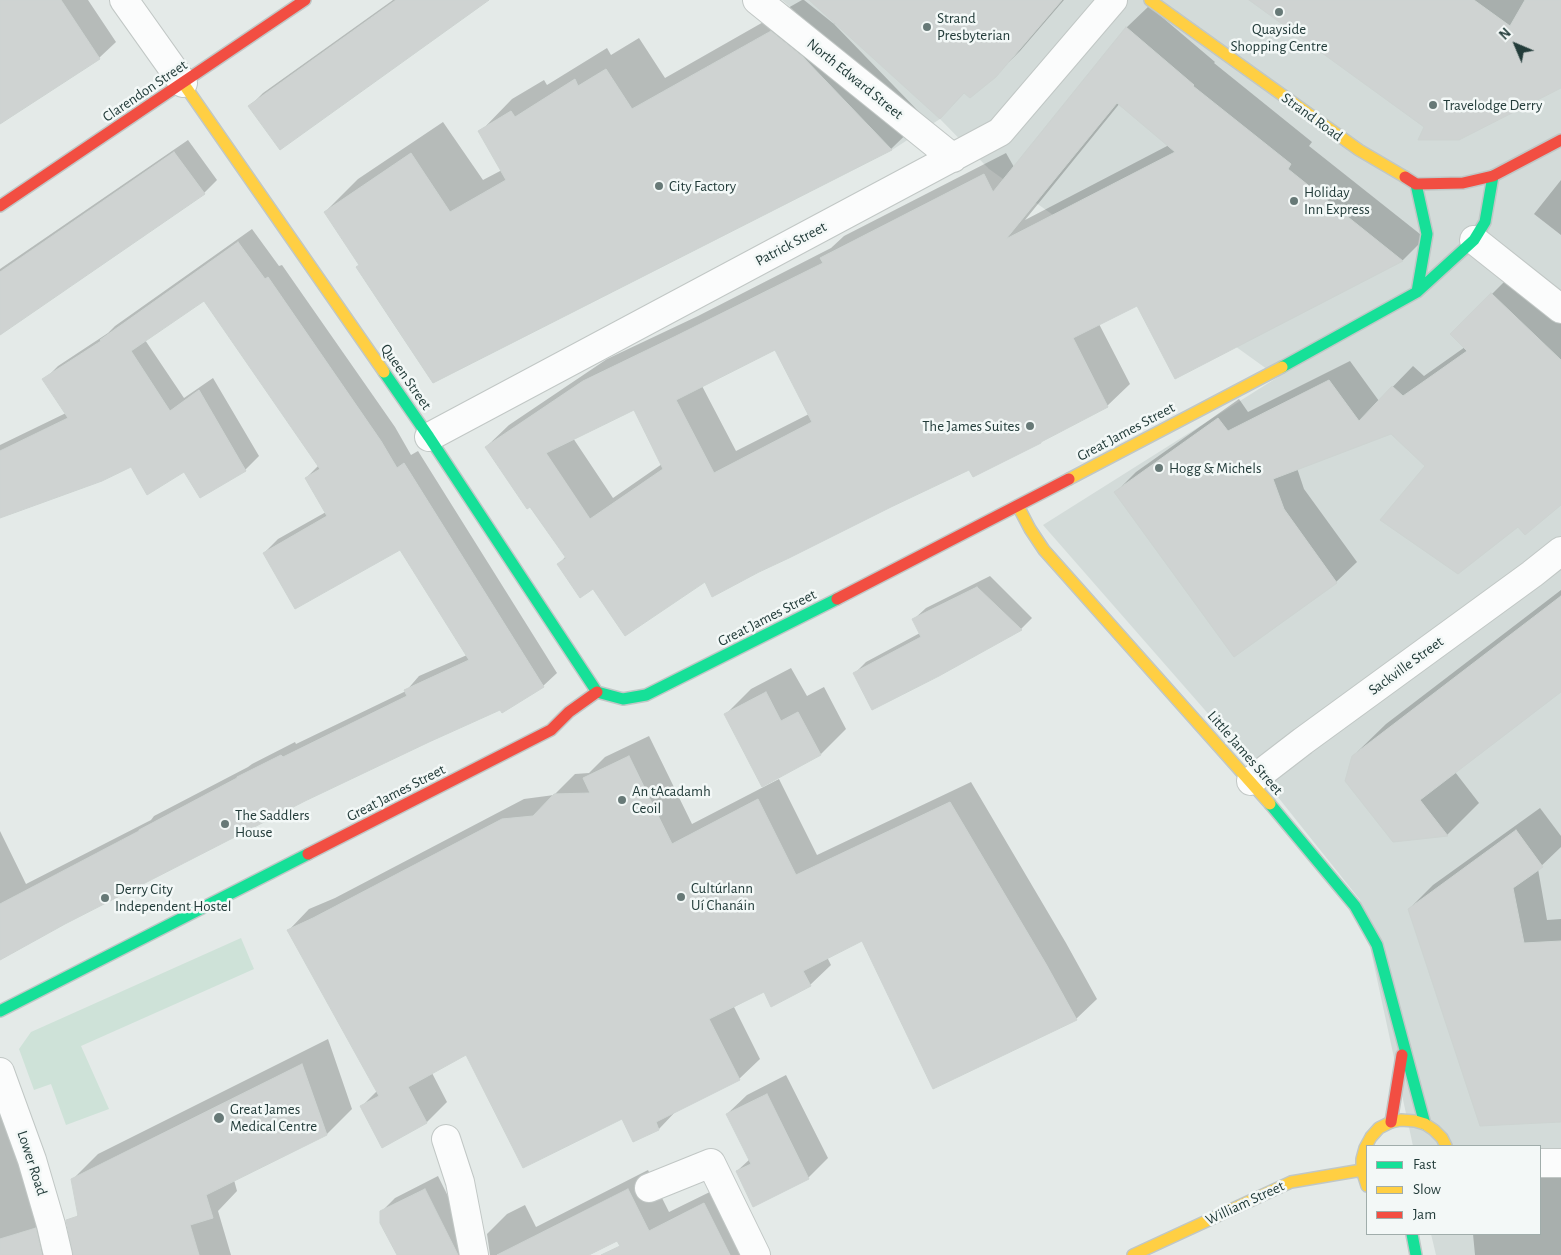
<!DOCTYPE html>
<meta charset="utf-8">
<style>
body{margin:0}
#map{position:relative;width:1561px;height:1255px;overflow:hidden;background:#e4eae8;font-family:"Alegreya Sans",sans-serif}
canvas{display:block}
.legend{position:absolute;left:1366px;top:1145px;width:175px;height:90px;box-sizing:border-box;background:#f3f8f7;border:1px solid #a0adab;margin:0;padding:6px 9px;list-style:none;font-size:15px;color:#233c3a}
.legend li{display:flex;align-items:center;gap:10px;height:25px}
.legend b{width:25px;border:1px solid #a0adab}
.north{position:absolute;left:1491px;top:20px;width:50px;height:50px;-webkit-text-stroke:4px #f3f8f7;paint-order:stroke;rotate:315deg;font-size:14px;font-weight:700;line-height:20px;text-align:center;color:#233c3a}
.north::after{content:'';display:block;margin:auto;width:18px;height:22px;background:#233c3a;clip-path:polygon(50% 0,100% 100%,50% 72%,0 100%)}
</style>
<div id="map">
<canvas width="1561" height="1255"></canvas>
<ul class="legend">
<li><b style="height:6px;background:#16e098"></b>Fast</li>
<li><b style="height:6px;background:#ffcf43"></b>Slow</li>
<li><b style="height:6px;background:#f24e42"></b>Jam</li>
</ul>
<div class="north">N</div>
</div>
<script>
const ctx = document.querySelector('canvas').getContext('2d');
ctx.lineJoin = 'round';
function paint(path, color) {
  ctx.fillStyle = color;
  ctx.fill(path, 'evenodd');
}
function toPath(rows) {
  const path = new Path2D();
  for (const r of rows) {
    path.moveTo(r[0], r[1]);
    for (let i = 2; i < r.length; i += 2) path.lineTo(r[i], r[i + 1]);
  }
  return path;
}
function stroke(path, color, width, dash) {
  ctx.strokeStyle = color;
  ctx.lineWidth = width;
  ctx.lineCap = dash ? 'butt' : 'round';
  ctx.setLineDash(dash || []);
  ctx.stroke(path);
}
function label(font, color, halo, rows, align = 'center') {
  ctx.font = font + ' "Alegreya Sans",sans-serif';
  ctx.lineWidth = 5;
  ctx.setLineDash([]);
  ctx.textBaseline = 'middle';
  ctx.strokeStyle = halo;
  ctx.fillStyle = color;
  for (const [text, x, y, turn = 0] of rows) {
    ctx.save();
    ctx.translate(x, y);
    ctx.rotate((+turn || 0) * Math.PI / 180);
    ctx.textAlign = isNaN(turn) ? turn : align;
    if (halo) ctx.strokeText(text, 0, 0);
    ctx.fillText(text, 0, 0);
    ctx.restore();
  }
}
const built = toPath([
 [782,0,1561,0,1561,1255,1436,1255,1431,1234,1540,1234,1540,1146,1413,1146,1360,900,1246,757,1043,525,1278,377,989,169,940,119,892,150,433,383,356,267,434,221,772,30,796,12]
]);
const green = toPath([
 [241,938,254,969,81,1046,109,1109,66,1125,51,1084,34,1090,19,1049,31,1032]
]);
const shadow = toPath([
 [0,0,88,0,116,42,99,58,0,123],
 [393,0,487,0,250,106,263,93],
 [802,0,804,0,834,24,835,22,811,0,1064,0,1020,51,995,76,965,92,940,117,836,23,834,24,924,117,891,149,434,381,360,264,325,212,358,179,443,122,483,180,502,170,480,132,512,99,544,80,547,85,607,48,611,55,639,38,665,78],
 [1254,0,1561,0,1561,85,1425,127],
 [1149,6,1215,62,1214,63,1312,142,1309,146,1425,238,1403,260,1175,378,1138,304,1099,324,1130,384,1107,406,970,469,705,580,593,588,559,564,566,556,486,447,509,425,607,359,698,316,831,248,844,236,1006,153,1014,167,1126,28],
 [1120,103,1169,145,1025,220],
 [776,349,809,414,736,451,702,386],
 [634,409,662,464,613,498,573,438],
 [188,140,217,180,204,193,0,334,0,269],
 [1561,180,1561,235,1534,214],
 [252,229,279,266,282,265,395,427,411,455,418,451,557,673,543,686,501,708,304,800,65,923,0,958,0,831,26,884,151,820,154,816,248,767,252,764,295,742,296,744,406,691,419,676,467,655,400,548,264,553,278,539,326,512,306,478,319,465,204,300,145,340,184,398,213,378,259,456,245,470,185,470,132,466,0,517,0,445,66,413,44,380,58,366,108,333,115,326],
 [1512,274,1561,322,1561,504,1518,525,1427,466,1391,433,1297,468,1304,489,1357,562,1336,582,1116,492,1136,472,1239,399,1248,412,1350,361,1379,401,1413,366,1424,376,1465,347,1452,334],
 [990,576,1032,618,1021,629,854,674,866,662,920,633,914,619,926,608],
 [1561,590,1561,691,1455,772,1479,803,1447,835,1353,756,1386,724],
 [791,668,807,696,824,687,846,729,821,754,726,714,751,689],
 [649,736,692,824,779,779,817,855,971,782,1066,943,1097,999,1076,1019,862,939,827,957,831,965,810,985,764,991,734,1007,760,1059,739,1079,677,1110,659,1129,467,1053,432,1073,447,1102,427,1122,361,1107,377,1091,289,930,309,909,335,898,524,799,554,795,575,774,589,773,605,757],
 [1540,808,1561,836,1561,847,1538,869,1547,920,1561,919,1561,1121,1409,909,1433,885],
 [328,1039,352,1109,327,1134,234,1180,237,1191,218,1211,231,1255,86,1255,76,1217,79,1214,72,1180,98,1154],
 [786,1075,828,1158,808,1178,737,1171,750,1159,727,1114,747,1095],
 [0,1079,53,1255,0,1255],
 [648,1170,669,1212,724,1185,753,1242,740,1255,626,1255,618,1239,586,1255,490,1255,487,1234,507,1214,525,1205,536,1227],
 [438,1176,476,1253,474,1255,398,1255,382,1211,395,1198],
 [1561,1177,1561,1255,1475,1255,1473,1234,1540,1234,1540,1178]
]);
const building = toPath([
 [0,0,61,0,100,59,0,124,0,0],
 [396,0,489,0,280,150,248,106,396,0],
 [809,0,1062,0,996,77,970,98,964,93,940,119,809,0],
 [1249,0,1474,0,1510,26,1525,0,1561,0,1561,88,1459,140,1418,140,1424,127,1249,0],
 [1126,27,1194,85,1193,86,1291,164,1288,169,1403,261,1175,379,1137,306,1073,338,1108,407,1041,442,1041,443,973,477,969,470,891,507,789,558,759,572,712,597,705,582,625,636,593,589,580,598,557,564,566,558,530,507,527,509,485,447,583,381,674,337,823,263,820,258,984,174,993,192,1126,27],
 [1117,103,1175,152,1006,239,1117,103],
 [775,350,812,422,714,473,676,400,775,350],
 [634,410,663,469,590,519,546,453,634,410],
 [771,31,802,56,892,150,433,383,356,267,359,265,324,212,411,153,450,212,506,180,478,131,511,111,515,117,575,79,578,86,606,69,632,109,771,31],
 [174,152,205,194,0,335,0,272,174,152],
 [238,242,265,279,268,277,381,441,397,468,404,463,544,687,502,713,500,710,429,742,305,801,65,924,0,960,0,904,139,831,139,830,237,778,237,777,281,755,283,757,407,696,404,690,469,660,400,550,295,609,263,553,327,516,305,478,320,469,204,301,131,351,170,411,199,390,246,471,200,498,184,472,147,495,131,467,102,481,0,518,0,451,68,418,42,379,101,341,100,340,238,242],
 [1491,293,1561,360,1561,505,1525,535,1518,527,1458,574,1380,520,1425,466,1391,434,1273,479,1284,509,1337,583,1234,657,1114,492,1218,418,1228,431,1329,380,1359,421,1392,386,1403,396,1467,351,1450,334,1491,293],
 [977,587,1022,630,939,676,872,710,853,673,921,637,912,619,977,587],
 [1561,596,1561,692,1420,800,1448,836,1393,842,1345,781,1352,756,1561,596],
 [766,692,781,721,798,712,821,755,762,787,724,714,766,692],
 [629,756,672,844,758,799,796,875,950,802,1046,964,1077,1020,933,1089,862,941,803,971,811,986,771,1007,764,992,709,1019,740,1080,656,1122,659,1130,633,1142,622,1119,523,1168,466,1055,408,1087,427,1123,382,1148,360,1106,379,1096,287,930,313,918,502,819,533,816,554,794,590,793,583,778,629,756],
 [1516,830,1543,867,1513,888,1524,943,1561,941,1561,1122,1480,1126,1408,909,1516,830],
 [302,1064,327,1135,206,1195,213,1218,190,1225,199,1255,73,1255,66,1220,78,1216,71,1179,302,1064],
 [767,1094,809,1179,753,1207,736,1171,751,1164,726,1114,767,1094],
 [425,1189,458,1255,397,1255,380,1223,380,1211,425,1189],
 [628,1189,649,1231,704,1203,730,1255,601,1255,620,1246,617,1241,589,1255,497,1255,628,1189],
 [36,1228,42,1255,0,1255,0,1239,36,1228]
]);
const street = toPath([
 [124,0,183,83],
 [757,0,953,158],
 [1474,240,1561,309],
 [429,437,1000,132,1113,0],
 [1251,781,1303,741,1532,574,1561,551],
 [0,1072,32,1160,51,1225,58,1255],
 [446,1139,460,1182,474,1255],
 [1540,1163,1561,1163],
 [649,1188,711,1163,756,1255]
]);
const fast = toPath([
 [1416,184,1427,234,1417,292],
 [1282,367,1417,292,1474,240,1485,222,1493,176],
 [384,372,429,437,597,692],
 [597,692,623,699,646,695,837,599],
 [1270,804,1355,906,1377,945,1425,1124],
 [0,1011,308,854],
 [1412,1234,1416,1255]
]);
const slow = toPath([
 [1150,0,1359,150,1405,177],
 [183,83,384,372],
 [1069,479,1282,367],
 [1018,506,1030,529,1044,550,1270,804],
 [1367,1186,1362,1170,1362,1159,1365,1148,1371,1137,1379,1128,1391,1122,1401,1120,1415,1121,1425,1124,1434,1130,1442,1138,1446,1146],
 [1133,1255,1291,1182,1362,1170]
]);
const jam = toPath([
 [1405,177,1416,184,1463,183,1493,176,1561,140],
 [0,206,305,0],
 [837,599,1069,479],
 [308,854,551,730,569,712,597,692],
 [1391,1122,1402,1055]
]);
const markers = [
 [1279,12,5,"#677977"],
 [927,27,5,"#677977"],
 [1433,105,5,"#677977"],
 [659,186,5,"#677977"],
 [1294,201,5,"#677977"],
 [1030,426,5,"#677977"],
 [1159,468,5,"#677977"],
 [622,800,5,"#677977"],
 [225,824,5,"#677977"],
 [681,897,5,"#677977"],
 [105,898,5,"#677977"],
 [219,1118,6,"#677977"]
];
const poiNames = [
 ["Strand",937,18],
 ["Presbyterian",937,35],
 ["Quayside",1279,29,"center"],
 ["Shopping Centre",1279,46,"center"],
 ["Travelodge Derry",1443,105],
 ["City Factory",669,186],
 ["Holiday",1304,192],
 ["Inn Express",1304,209],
 ["The James Suites",1020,426,"right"],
 ["Hogg & Michels",1169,468],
 ["An tAcadamh",632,791],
 ["Ceoil",632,808],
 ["The Saddlers",235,815],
 ["House",235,832],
 ["Cultúrlann",691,888],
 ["Uí Chanáin",691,905],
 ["Derry City",115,889],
 ["Independent Hostel",115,906],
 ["Great James",230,1109],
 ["Medical Centre",230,1126]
];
const streetNames = [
 ["North Edward Street",855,79,39],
 ["Clarendon Street",145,91,-34],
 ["Strand Road",1312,117,36],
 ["Patrick Street",791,244,-28],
 ["Queen Street",406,377,55],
 ["Great James Street",1126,432,-28],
 ["Great James Street",767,618,-27],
 ["Sackville Street",1406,666,-36],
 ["Little James Street",1245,753,49],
 ["Great James Street",396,793,-27],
 ["Lower Road",32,1163,72],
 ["William Street",1245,1203,-25]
];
paint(built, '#d3dbd9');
paint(green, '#cee2d8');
paint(shadow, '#0003');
paint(building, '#cfd3d2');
stroke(building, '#cdd3d1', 1);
stroke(street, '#c1c7c5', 30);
stroke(fast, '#c0c7c6', 14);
stroke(slow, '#c0c7c6', 14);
stroke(jam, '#c0c7c6', 14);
stroke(street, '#fbfcfc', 28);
stroke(fast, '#16e098', 11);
stroke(slow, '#ffcf43', 11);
stroke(jam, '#f24e42', 11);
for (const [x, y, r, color] of markers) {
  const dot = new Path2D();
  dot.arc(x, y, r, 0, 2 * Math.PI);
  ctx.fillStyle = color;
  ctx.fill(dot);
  stroke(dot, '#f3f8f7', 2);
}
label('15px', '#233c3a', '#f3f8f7', poiNames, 'left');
label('15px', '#233c3a', '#f3f8f7', streetNames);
</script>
